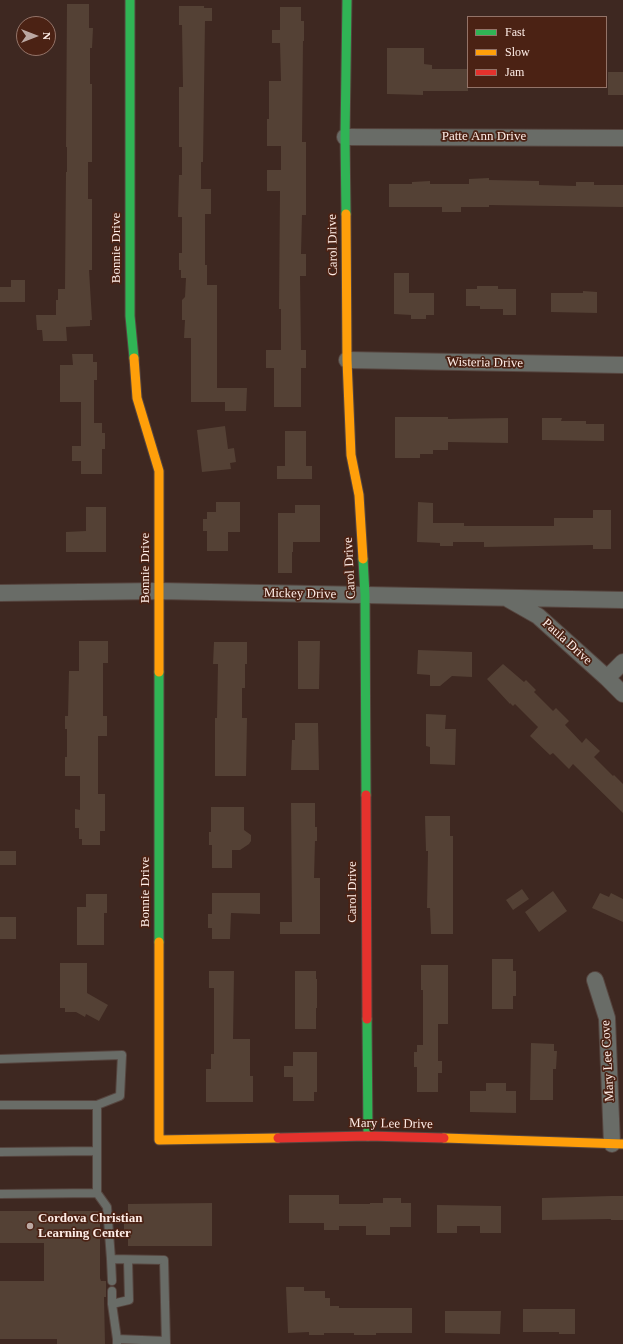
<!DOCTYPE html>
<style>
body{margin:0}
#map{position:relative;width:623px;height:1344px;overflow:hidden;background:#3e2821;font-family:"Times New Roman",serif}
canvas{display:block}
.legend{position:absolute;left:467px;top:16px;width:140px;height:72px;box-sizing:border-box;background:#4b2214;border:1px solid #937368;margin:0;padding:5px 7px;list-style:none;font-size:12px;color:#feede7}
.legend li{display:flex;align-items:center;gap:8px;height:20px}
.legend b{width:20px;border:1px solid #937368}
.north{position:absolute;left:16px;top:16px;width:40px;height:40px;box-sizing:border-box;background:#4b2214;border:1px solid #937368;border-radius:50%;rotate:90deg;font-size:11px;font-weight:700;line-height:16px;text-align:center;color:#feede7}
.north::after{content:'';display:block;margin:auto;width:14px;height:18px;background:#bba8a2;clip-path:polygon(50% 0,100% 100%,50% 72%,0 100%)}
</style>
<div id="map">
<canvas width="623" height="1344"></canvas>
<ul class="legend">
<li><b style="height:5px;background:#30b455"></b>Fast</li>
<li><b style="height:5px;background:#ff9f0a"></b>Slow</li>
<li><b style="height:5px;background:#e5322d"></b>Jam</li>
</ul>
<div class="north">N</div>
</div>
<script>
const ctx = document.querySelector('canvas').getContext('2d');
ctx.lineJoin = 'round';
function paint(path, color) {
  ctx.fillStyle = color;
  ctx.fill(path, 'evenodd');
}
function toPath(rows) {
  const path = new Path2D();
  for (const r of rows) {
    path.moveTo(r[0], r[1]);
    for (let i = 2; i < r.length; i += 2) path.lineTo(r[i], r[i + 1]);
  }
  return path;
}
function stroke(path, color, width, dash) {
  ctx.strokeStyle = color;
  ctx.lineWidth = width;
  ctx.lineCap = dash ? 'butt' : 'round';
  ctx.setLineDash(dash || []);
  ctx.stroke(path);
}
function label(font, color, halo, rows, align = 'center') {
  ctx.font = font + ' "Times New Roman",serif';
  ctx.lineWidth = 3.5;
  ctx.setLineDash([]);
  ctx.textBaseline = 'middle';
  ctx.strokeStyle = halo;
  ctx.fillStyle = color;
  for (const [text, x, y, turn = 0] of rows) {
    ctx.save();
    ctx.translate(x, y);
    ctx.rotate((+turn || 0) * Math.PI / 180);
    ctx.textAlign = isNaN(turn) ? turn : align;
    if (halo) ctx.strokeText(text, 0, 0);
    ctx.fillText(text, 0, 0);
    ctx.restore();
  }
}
const building = toPath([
 [67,4,89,4,89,28,93,28,92,48,90,48,90,84,92,84,92,162,88,162,88,199,92,199,92,270,89,270,92,320,90,320,90,326,66,327,67,341,43,341,42,330,37,330,36,315,56,315,56,300,58,300,58,289,65,289,66,172,67,172,67,147,66,147],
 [179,6,204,6,204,8,212,8,212,21,205,21,203,162,201,162,201,189,211,189,211,214,205,214,205,265,207,265,207,285,217,285,217,388,247,388,246,411,225,411,225,402,191,402,191,338,184,338,185,320,182,320,182,300,185,297,186,278,181,278,181,270,179,270,179,253,182,253,182,217,178,217,179,175,182,175,182,147,179,147,179,87,183,87,182,25,179,25],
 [280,7,301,7,301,21,304,21,304,41,303,41,302,142,306,142,306,215,302,215,301,254,306,254,306,276,300,276,301,350,306,350,306,368,301,368,301,407,274,407,274,368,266,368,266,350,281,350,281,309,279,309,280,191,267,191,267,170,281,170,281,146,267,146,267,119,269,119,269,81,281,81,280,43,272,43,272,30,280,30],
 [387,48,424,48,424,64,432,65,432,69,468,69,468,91,423,91,423,95,387,94],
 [608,72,623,72,623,95,608,95],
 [489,178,489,180,539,181,539,185,576,186,576,182,594,182,594,185,623,185,623,207,489,205,489,207,461,207,461,212,442,212,442,207,389,207,389,184,412,184,412,182,430,181,430,184,469,184,469,179],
 [394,273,409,273,409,293,434,293,434,315,426,315,426,319,411,319,411,315,394,314],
 [11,280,25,280,25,302,0,302,0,287,11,287],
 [477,286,498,286,498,289,516,289,516,315,503,315,503,309,480,309,480,306,466,306,466,289,477,289],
 [583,291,597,292,597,313,551,312,551,293,583,293],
 [72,354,93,354,93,362,97,362,97,380,94,380,94,423,102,423,102,433,105,433,105,449,102,449,102,474,81,474,81,461,72,461,72,446,81,446,81,402,60,402,60,365,73,365],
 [395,417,448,417,448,419,508,418,508,443,448,442,448,450,433,450,433,454,420,454,420,458,395,458],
 [542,418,562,418,561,421,586,421,586,424,604,424,604,441,542,440],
 [225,426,228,449,234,448,236,462,230,463,231,469,202,472,197,430],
 [285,431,306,431,306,466,312,466,312,479,277,479,277,466,285,466],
 [216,502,240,502,240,532,228,532,228,551,207,551,207,531,203,531,203,519,207,519,207,512,216,512],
 [418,502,433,503,433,523,464,523,464,526,554,526,554,518,593,518,593,510,611,510,611,549,593,549,593,545,484,547,484,542,453,542,453,546,440,546,440,543,417,542],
 [295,505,320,505,320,542,293,542,293,552,292,552,292,573,278,573,278,513,295,513],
 [86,507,106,507,106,552,66,552,66,532,86,531],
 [79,641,108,641,108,663,103,663,103,716,107,716,107,736,98,736,98,794,105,794,105,831,100,831,100,845,82,845,82,839,79,839,79,828,75,828,75,809,80,810,80,776,65,776,65,757,67,757,67,729,65,729,65,716,68,716,69,671,79,671],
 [298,641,320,641,319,689,298,689],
 [214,642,247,642,247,664,245,664,245,688,242,688,242,718,247,718,246,776,215,776,215,718,217,718,218,664,213,664],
 [418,650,472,652,472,677,452,676,440,686,430,686,430,675,417,674],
 [503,664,524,682,526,680,536,690,534,692,553,711,556,708,569,721,565,725,582,743,586,738,600,751,594,757,613,776,614,775,623,784,623,813,573,764,569,769,553,753,550,755,530,736,538,727,515,704,513,706,510,703,510,704,487,679],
 [426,714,446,715,445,729,456,729,455,765,430,764,430,747,426,746],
 [295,723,318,723,319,770,291,770,292,740,295,740],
 [291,803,315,803,315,827,317,827,317,841,315,841,314,878,320,878,320,934,280,934,280,922,292,922],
 [211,807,244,807,244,830,251,835,251,841,249,844,240,850,232,850,232,868,212,868,212,845,209,845,209,832,211,832],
 [425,816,450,816,450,836,453,836,453,934,431,934,430,908,427,908,428,851,426,851],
 [0,851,16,851,16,865,0,865],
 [522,889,529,899,513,910,506,900],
 [553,891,567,911,539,932,525,912],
 [212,893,260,893,260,914,231,913,230,939,212,939,212,928,208,928,208,914,212,914],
 [600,893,609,897,611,893,623,899,623,922,592,908],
 [86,894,107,894,107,913,104,913,104,945,77,945,77,907,86,907],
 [0,917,16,917,16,939,0,939],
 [492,959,513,959,513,971,516,971,516,996,513,996,513,1009,492,1009],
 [60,963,87,963,87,993,108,1005,99,1021,86,1014,85,1017,76,1012,65,1012,65,1008,60,1008],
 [421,965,448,965,448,1024,438,1024,438,1061,442,1061,442,1073,438,1073,438,1092,417,1092,417,1067,414,1067,414,1052,417,1052,417,1045,423,1045,423,990,421,990],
 [209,971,234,971,233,1039,250,1039,250,1076,253,1076,253,1102,206,1102,206,1069,211,1069,211,1054,214,1054,214,988,209,988],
 [295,971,316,971,316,979,317,979,317,1008,316,1008,316,1029,295,1029],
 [531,1043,554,1044,554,1051,557,1051,556,1069,553,1069,553,1100,530,1100],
 [293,1052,317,1052,317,1092,314,1092,314,1101,293,1101,293,1077,284,1077,284,1066,293,1066],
 [486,1083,506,1083,506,1091,516,1091,516,1113,470,1112,470,1091,486,1091],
 [289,1195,339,1195,339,1204,370,1204,370,1203,383,1203,383,1198,401,1198,401,1203,411,1203,411,1227,390,1227,390,1235,366,1235,366,1226,339,1226,339,1230,324,1230,324,1223,289,1223],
 [611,1196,623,1196,623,1220,611,1220,611,1219,542,1220,542,1198],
 [212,1203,212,1246,128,1246,128,1231,124,1231,124,1217,128,1217,128,1204],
 [437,1205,501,1206,501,1233,480,1233,480,1226,457,1226,457,1233,437,1233],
 [0,1211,100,1211,100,1278,101,1281,106,1281,106,1297,104,1297,105,1344,57,1344,57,1339,0,1339,0,1281,44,1281,44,1243,0,1243],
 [286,1287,304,1287,304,1291,325,1291,325,1298,330,1298,330,1306,339,1306,339,1308,412,1308,412,1333,376,1333,376,1335,354,1335,354,1333,324,1333,324,1335,309,1335,309,1332,288,1333],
 [523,1309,575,1309,575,1334,559,1334,559,1332,523,1332],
 [445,1311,501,1311,500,1334,445,1333]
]);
const lane = toPath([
 [0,1059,122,1055,120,1096,97,1105],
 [0,1105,97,1105,97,1151,0,1152],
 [97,1193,107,1207,111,1259,164,1260,166,1344],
 [0,1194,97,1193,97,1151],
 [111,1259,112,1281],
 [112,1291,112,1304,117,1339],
 [112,1304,129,1300,128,1260],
 [117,1344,117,1339,166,1341]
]);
const street = toPath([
 [345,137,623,138],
 [347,360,623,365],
 [0,593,159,591,623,600],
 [508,599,538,616,607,678,623,694],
 [607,678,623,662],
 [595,980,607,1018,612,1144]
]);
const fast = toPath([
 [130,0,130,316,134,358],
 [346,214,345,137,347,0],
 [363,559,365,595,366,795],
 [159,672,159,942],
 [367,1019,368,1136]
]);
const slow = toPath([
 [346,214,347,360,351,455,359,495,363,559],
 [134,358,137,398,159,471,159,672],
 [159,942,159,1140,278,1138],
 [444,1138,623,1144]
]);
const jam = toPath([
 [366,795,367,1019],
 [278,1138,368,1136,444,1138]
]);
const markers = [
 [30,1226,4,"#bba8a2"]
];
const streetNames = [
 ["Patte Ann Drive",484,137],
 ["Carol Drive",333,245,-91],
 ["Bonnie Drive",117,248,-90],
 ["Wisteria Drive",485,363,1],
 ["Bonnie Drive",146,568,-90],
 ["Carol Drive",350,568,-93],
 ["Mickey Drive",300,594,1],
 ["Paula Drive",567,642,42],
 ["Bonnie Drive",146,892,-90],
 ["Carol Drive",353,892,-90],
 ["Mary Lee Cove",608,1061,-93],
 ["Mary Lee Drive",391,1124,1]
];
const poiNames = [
 ["Cordova Christian",38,1219],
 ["Learning Center",38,1234]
];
paint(building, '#544135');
stroke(lane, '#56453f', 10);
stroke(street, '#56453f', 18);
stroke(fast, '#56453f', 11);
stroke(slow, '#56453f', 11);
stroke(jam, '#56453f', 11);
stroke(lane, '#696c67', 8);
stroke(street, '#696c67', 16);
stroke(fast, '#30b455', 9);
stroke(slow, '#ff9f0a', 9);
stroke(jam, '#e5322d', 9);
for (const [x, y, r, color] of markers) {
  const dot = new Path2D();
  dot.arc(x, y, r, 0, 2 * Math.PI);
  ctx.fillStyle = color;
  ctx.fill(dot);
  stroke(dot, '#4b2214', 1.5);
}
label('13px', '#feede7', '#4b2214', streetNames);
label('bold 13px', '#feede7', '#4b2214', poiNames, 'left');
</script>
